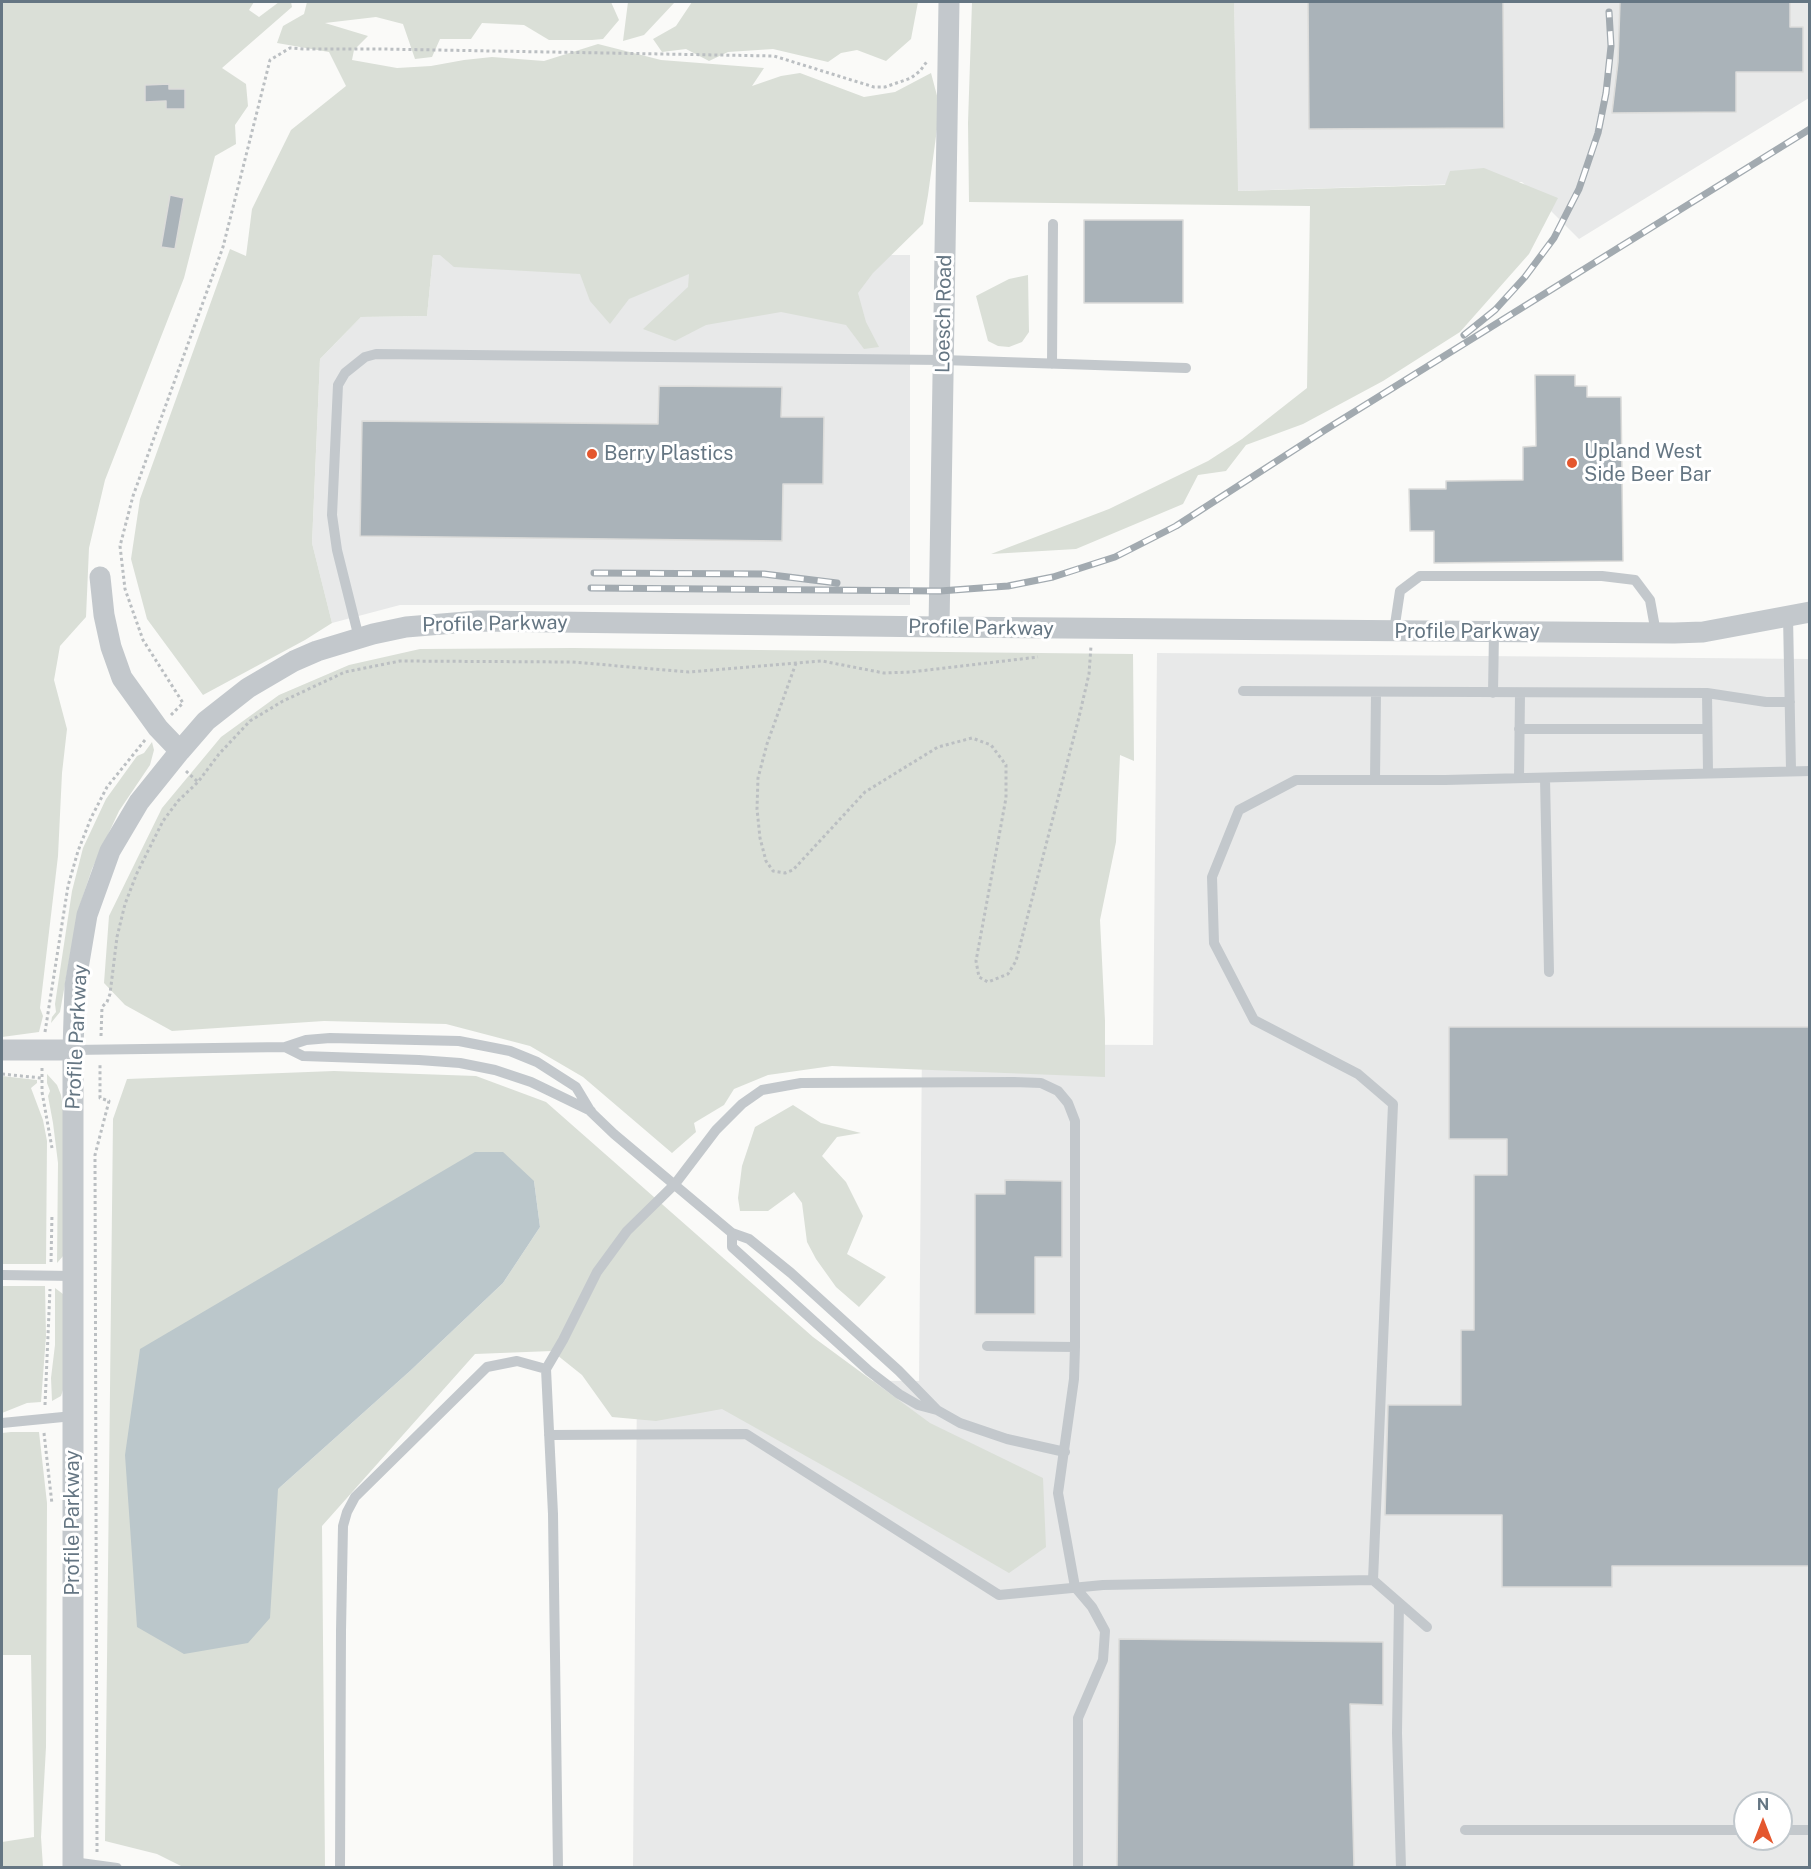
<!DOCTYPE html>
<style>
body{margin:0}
#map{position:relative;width:1811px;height:1869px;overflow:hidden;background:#fafaf8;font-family:"Public Sans",sans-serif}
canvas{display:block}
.frame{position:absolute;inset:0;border:3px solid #657683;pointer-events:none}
.north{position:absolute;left:1733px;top:1791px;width:60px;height:60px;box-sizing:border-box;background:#fff;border:2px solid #c1c8cd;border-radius:50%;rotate:0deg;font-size:16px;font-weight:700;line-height:24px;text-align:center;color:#657683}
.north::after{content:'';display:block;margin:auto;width:21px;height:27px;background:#e4572e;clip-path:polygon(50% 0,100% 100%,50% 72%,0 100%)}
</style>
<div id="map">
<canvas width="1811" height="1869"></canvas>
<div class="frame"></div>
<div class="north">N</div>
</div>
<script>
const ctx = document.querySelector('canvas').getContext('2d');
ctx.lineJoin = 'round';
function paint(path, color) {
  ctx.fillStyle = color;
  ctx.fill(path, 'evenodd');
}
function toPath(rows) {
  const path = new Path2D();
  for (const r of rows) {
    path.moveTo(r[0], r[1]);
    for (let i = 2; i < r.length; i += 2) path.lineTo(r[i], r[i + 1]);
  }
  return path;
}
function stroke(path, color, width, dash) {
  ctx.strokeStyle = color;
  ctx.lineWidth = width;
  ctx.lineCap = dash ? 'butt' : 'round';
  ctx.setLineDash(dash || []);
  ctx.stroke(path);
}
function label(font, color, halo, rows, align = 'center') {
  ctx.font = font + ' "Public Sans",sans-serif';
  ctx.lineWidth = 6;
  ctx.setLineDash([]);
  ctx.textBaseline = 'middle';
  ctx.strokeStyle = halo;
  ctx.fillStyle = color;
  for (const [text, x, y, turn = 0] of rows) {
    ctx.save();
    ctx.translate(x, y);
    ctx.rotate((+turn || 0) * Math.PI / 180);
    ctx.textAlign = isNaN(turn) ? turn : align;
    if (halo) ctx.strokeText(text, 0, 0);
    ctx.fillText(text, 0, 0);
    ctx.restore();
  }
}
const built = toPath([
 [1234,2,1809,2,1809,98,1579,239,1522,182,1237,191],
 [433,255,910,255,910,605,400,605,332,623,312,543,320,359,361,317,427,316],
 [1157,653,1809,659,1809,1867,633,1868,637,1379,919,1381,922,1044,1153,1045],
 [1745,1803,1781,1803,1781,1839,1745,1839]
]);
const green = toPath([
 [2,2,254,2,249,10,259,17,279,2,291,2,292,7,222,68,246,84,248,106,235,125,236,144,215,156,184,278,105,480,89,548,86,617,60,646,54,680,67,729,62,773,58,856,40,1008,43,1016,39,1032,2,1037],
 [307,2,611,2,619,20,603,39,592,40,549,40,524,25,482,23,471,39,440,39,432,57,415,59,403,24,376,17,325,23,368,36,354,50,352,60,397,68,431,66,464,60,492,57,544,61,598,44,661,60,764,68,752,86,781,76,800,73,864,97,895,92,931,73,940,107,928,195,923,224,873,273,858,293,866,322,879,347,864,349,846,325,781,312,706,325,675,341,643,329,688,287,689,274,629,299,610,324,590,301,580,274,454,267,440,255,433,255,427,316,361,317,320,359,312,543,332,623,305,640,203,695,147,619,131,559,140,499,230,249,246,256,252,209,291,130,346,86,329,52,277,43,283,26,304,14],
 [628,2,675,2,644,35,623,41],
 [692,2,918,2,911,39,886,61,857,50,841,53,828,62,773,49,728,52,709,61,686,49,662,52,653,39,676,26],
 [972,2,1234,2,1238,191,1445,185,1450,171,1484,168,1558,198,1529,254,1460,332,1383,381,1303,424,1246,445,1226,471,1198,475,1183,504,1076,549,991,554,1109,509,1208,461,1242,439,1307,388,1310,206,969,202,968,123],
 [1028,275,1029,332,1022,342,1009,347,998,346,988,341,976,296,1009,279],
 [573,648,1133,654,1134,761,1120,755,1116,842,1100,920,1105,1021,1105,1077,832,1066,768,1075,734,1089,724,1105,694,1123,696,1132,672,1153,583,1077,530,1046,446,1024,324,1021,172,1031,125,1005,104,983,109,916,162,808,221,737,279,695,349,665,420,649],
 [152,742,154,750,150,765,119,811,92,869,78,911,60,1012,51,1023,52,1017,56,1012,55,1004,72,891,83,848,106,799,137,756,144,753],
 [334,1071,476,1076,546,1102,813,1337,930,1423,1043,1478,1046,1547,1009,1573,854,1483,722,1409,656,1421,612,1417,582,1375,552,1351,475,1354,322,1526,325,1867,183,1867,157,1854,105,1841,113,1119,127,1079],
 [534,1181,540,1227,503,1283,410,1371,278,1489],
 [47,1074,57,1085,61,1095,64,1114,64,1255,57,1263,58,1163,53,1123,48,1096,50,1091,47,1083],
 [2,1076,37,1080,37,1083,31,1088,43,1120,47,1141,46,1264,2,1264],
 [793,1105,821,1123,861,1133,837,1137,822,1156,846,1182,863,1216,847,1254,886,1277,859,1307,836,1287,816,1259,807,1242,802,1203,794,1192,768,1211,740,1211,738,1198,742,1166,755,1127],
 [2,1286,45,1286,46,1336,41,1402,27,1403,2,1413],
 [55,1288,63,1294,64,1387,61,1396,52,1401,51,1378,55,1345],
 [11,1432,39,1432,47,1503,46,1747,41,1837,43,1867,2,1867,2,1842,34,1837,31,1655,2,1655,2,1433]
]);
const water = toPath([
 [475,1152,503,1152,534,1181,540,1227,503,1283,410,1371,278,1489,270,1618,248,1643,184,1654,137,1627,125,1455,140,1349]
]);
const building = toPath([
 [1308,2,1503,2,1504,128,1309,129,1308,2],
 [1620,2,1790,2,1790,27,1803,27,1803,72,1736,72,1736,112,1612,113,1618,62,1620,2],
 [169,84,169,89,185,89,185,109,166,109,166,101,145,102,145,85,169,84],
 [170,195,184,198,175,249,161,247,170,195],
 [1084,220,1183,220,1183,303,1084,303,1084,220],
 [1535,375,1575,375,1575,386,1587,386,1587,397,1621,397,1623,561,1434,563,1434,531,1410,531,1409,489,1446,489,1446,481,1523,480,1523,447,1536,446,1535,375],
 [659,386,782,387,781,417,824,417,823,484,783,484,782,541,360,536,362,421,658,424,659,386],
 [1449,1027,1809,1027,1809,1566,1612,1566,1612,1587,1502,1587,1502,1515,1385,1515,1388,1405,1461,1405,1461,1330,1474,1330,1474,1175,1507,1175,1507,1139,1449,1139,1449,1027],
 [1005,1180,1062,1181,1062,1257,1035,1257,1035,1314,975,1314,975,1194,1005,1194,1005,1180],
 [1119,1639,1383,1642,1383,1705,1350,1704,1354,1868,1117,1868,1119,1639]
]);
const path = toPath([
 [796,663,767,744,758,778,757,809,760,838,766,861,773,871,785,873,793,870,865,792,938,747,972,738,991,745,1006,765,1006,798,976,961,979,977,988,982,1008,974,1016,961,1079,717,1089,674,1091,646],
 [171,715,183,703,143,640,125,589,120,546,133,496,223,247,270,60,290,48,304,49,381,49,774,56,874,87,885,87,911,78,920,71,928,60],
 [186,771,198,782],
 [45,1032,68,886,78,851,91,818,107,787,145,740],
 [101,1036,102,1007,107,1002,110,994,117,937,125,904,137,873,163,821,178,801,198,782,219,754,250,721,283,701,345,672,400,661,572,662,689,672,822,661,884,673,911,672,1038,657],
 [42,1068,42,1092,52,1148],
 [2,1074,41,1078],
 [51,1262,52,1214],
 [45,1405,50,1289],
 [44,1433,52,1504],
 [97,1852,95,1155,109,1101,100,1098,100,1064]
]);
const lane = toPath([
 [1052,364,1053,224],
 [1788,616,1791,770],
 [1394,631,1400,591,1420,576,1602,576,1635,580,1650,600,1656,633],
 [359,638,337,550,332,515,338,385,345,373,365,357,376,354,943,360,1186,368],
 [1243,691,1707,693,1766,702,1790,702],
 [1493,693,1494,632],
 [1707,693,1708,773],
 [1519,729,1707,729],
 [1519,778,1520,694],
 [1545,778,1549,972],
 [1375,780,1376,693],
 [285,1047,303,1056,419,1060,460,1063,495,1070,531,1082,591,1111],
 [73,1050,285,1047,306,1040,330,1038,459,1041,510,1051,537,1062,576,1087,591,1112,614,1134,732,1233,749,1239,791,1273,899,1371,937,1410],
 [732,1233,732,1247,869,1371,899,1394,918,1405,937,1410,960,1423,1007,1439,1065,1452],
 [2,1275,73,1276],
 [987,1346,1075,1347],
 [546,1369,563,1340,597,1272,627,1231,675,1184,716,1130,742,1104,762,1090,801,1083,1014,1082,1041,1083,1058,1091,1068,1103,1075,1121,1075,1347,1074,1379,1058,1493,1075,1587,1092,1607,1105,1631,1103,1660,1078,1718,1078,1868],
 [2,1423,73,1416],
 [549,1435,746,1434,999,1595,1103,1585,1373,1580,1427,1627],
 [1373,1580,1393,1104,1358,1074,1254,1020,1214,943,1212,877,1239,810,1296,780,1445,780,1810,771],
 [1399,1603,1397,1733,1401,1868],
 [1465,1830,1745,1830],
 [1781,1830,1810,1830],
 [73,1862,117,1868],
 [340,1868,341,1631,343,1526,347,1512,355,1497,487,1367,517,1361,546,1369,553,1514,558,1868]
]);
const street = toPath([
 [100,577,104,615,111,647,122,678,158,728,180,751],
 [939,627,949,2],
 [2,1050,73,1050],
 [73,1868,73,1050,75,986,87,915,110,851,139,802,180,751,206,721,248,688,294,661,317,651,373,634,406,627,478,621,939,627,1674,633,1703,632,1810,612]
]);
const rail = toPath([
 [1464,335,1495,310,1525,277,1554,238,1579,189,1598,133,1606,93,1611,46,1609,12],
 [594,573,764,574,837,583],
 [591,588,940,591,1008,586,1053,577,1115,557,1176,526,1325,430,1810,129]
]);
const markers = [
 [592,454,6,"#e4572e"],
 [1572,463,6,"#e4572e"]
];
const streetNames = [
 ["Loesch Road",944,314,-89],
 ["Profile Parkway",495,624,-1],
 ["Profile Parkway",981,628,1],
 ["Profile Parkway",1467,632],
 ["Profile Parkway",77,1037,-87],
 ["Profile Parkway",73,1523,-90]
];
const poiNames = [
 ["Upland West",1584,452],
 ["Side Beer Bar",1584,475],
 ["Berry Plastics",604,454]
];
paint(built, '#e8e9e9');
paint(green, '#dadfd7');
paint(water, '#bbc7cb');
paint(building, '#aab3b9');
stroke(building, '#dcdcda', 1.5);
stroke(path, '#bbbfc2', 3, [3, 3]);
stroke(lane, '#c3c8cc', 10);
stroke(street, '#c3c8cc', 21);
stroke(rail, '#a2aab0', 7);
stroke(rail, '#fff', 4.5, [14]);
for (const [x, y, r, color] of markers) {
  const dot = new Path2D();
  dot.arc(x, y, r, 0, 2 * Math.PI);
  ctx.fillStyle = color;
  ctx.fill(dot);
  stroke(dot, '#fff', 2);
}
label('20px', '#657683', '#fff', streetNames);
label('20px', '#657683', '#fff', poiNames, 'left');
</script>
